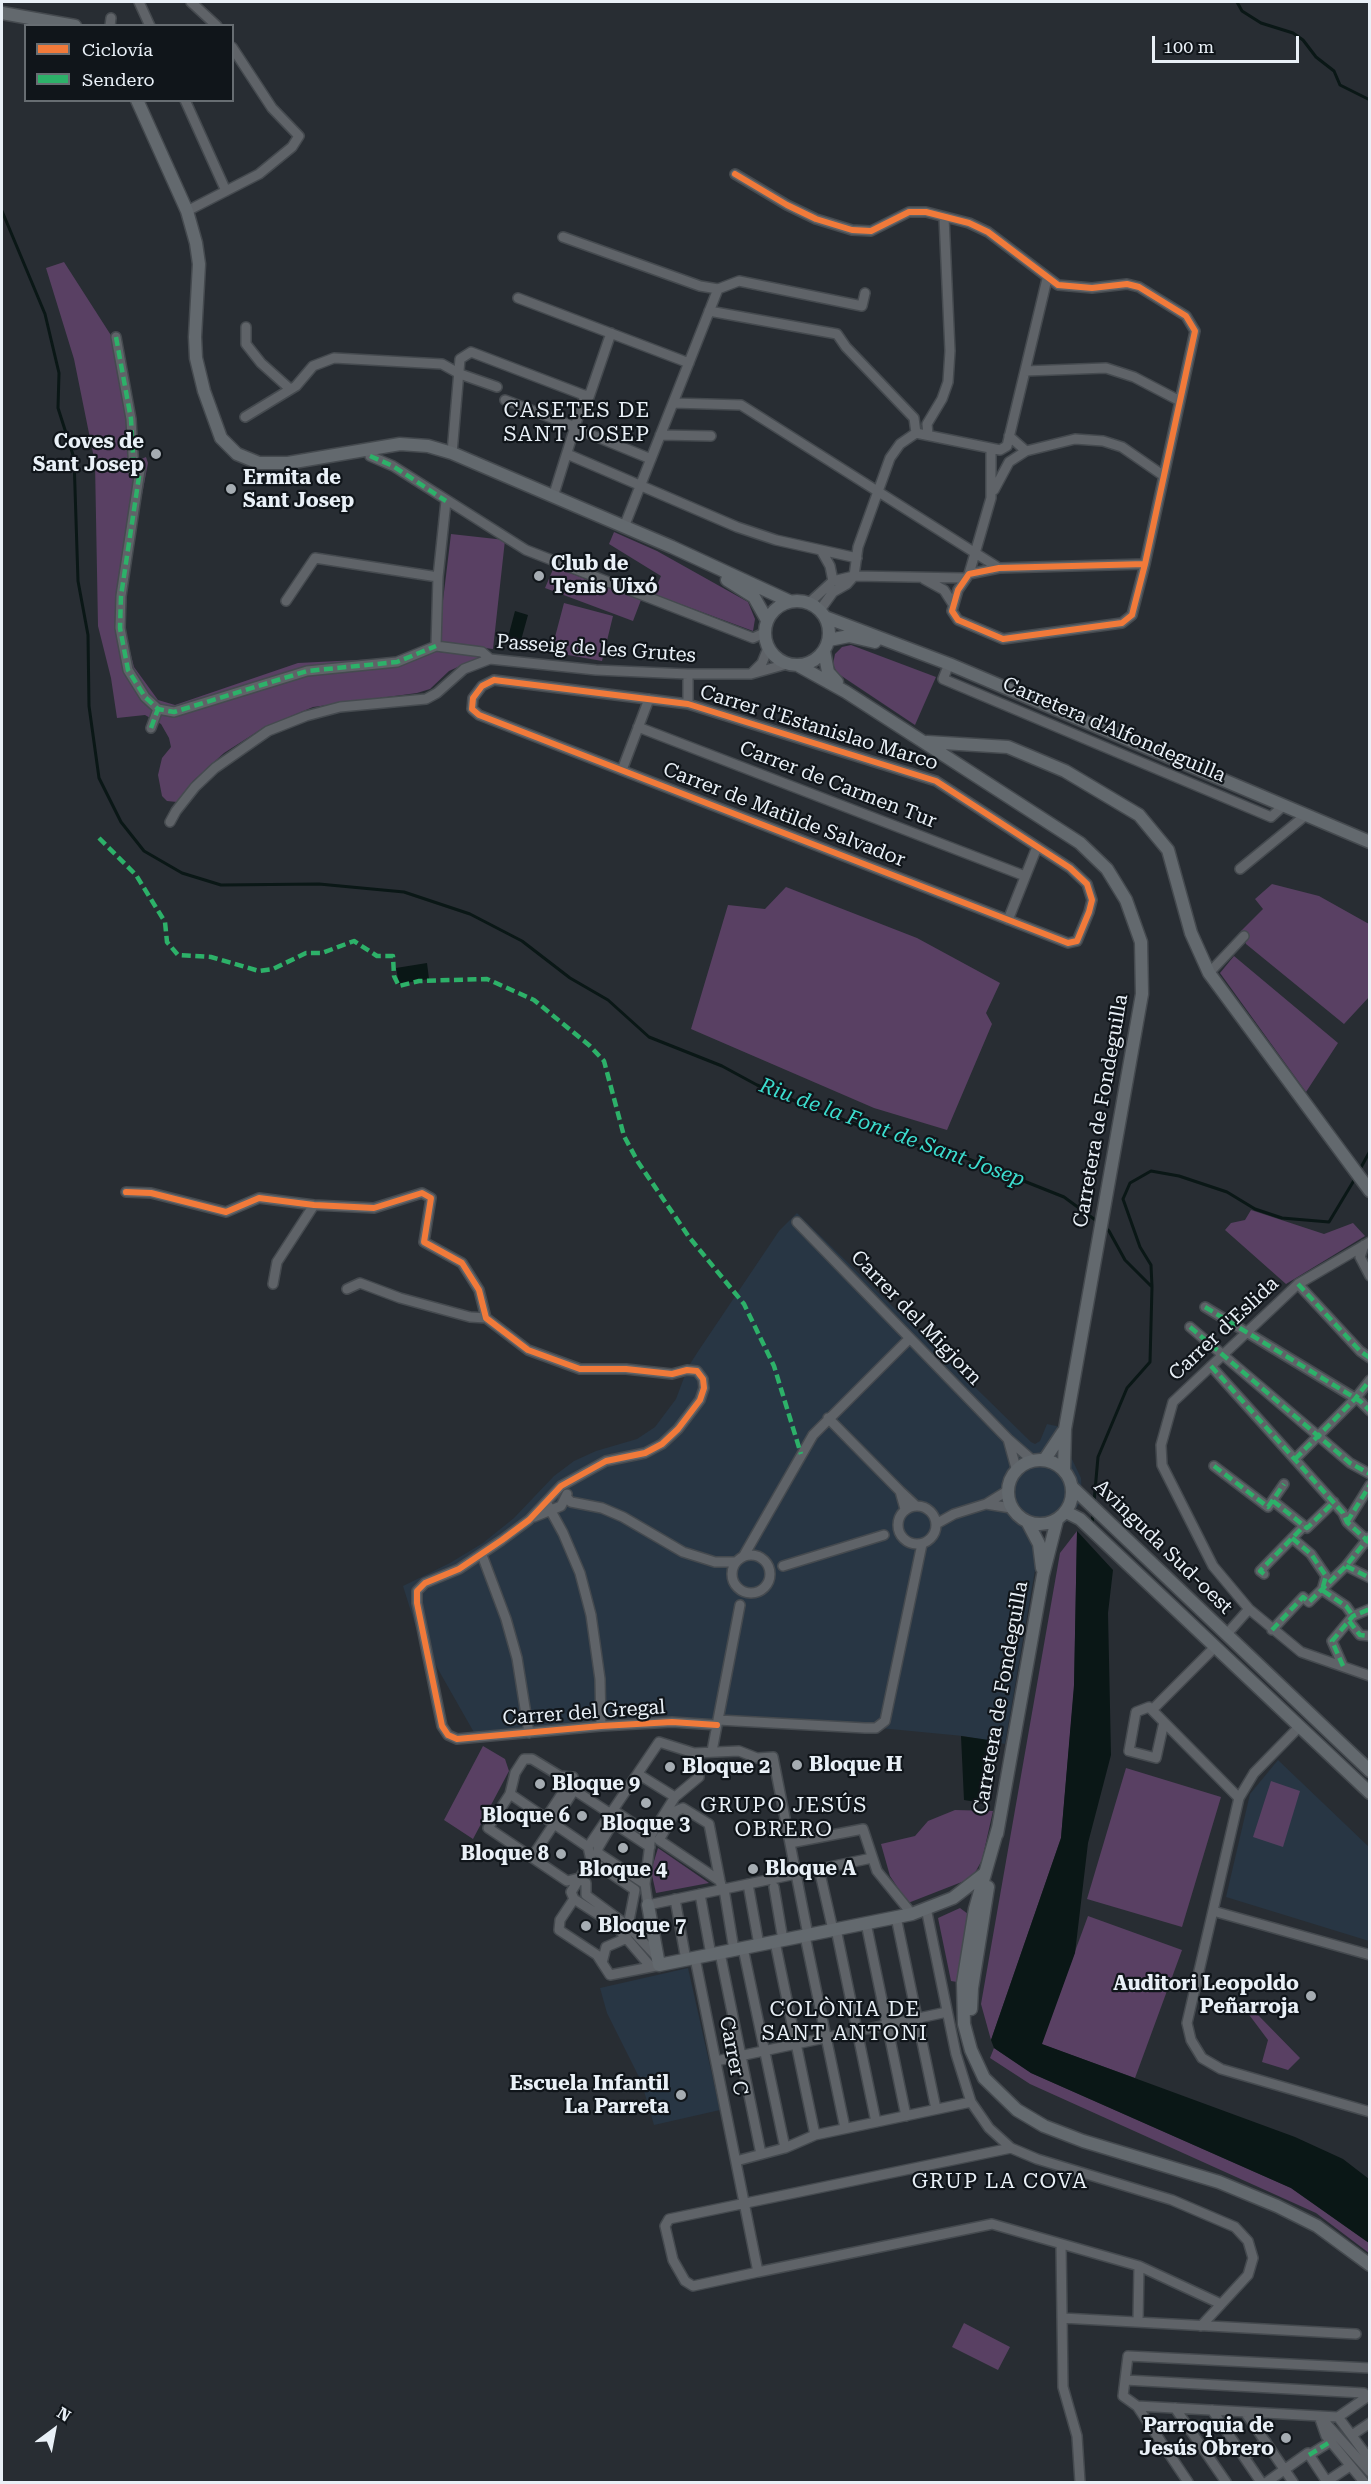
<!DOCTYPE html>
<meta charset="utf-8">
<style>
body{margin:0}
#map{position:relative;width:1371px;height:2484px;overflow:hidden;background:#282d33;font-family:"Roboto Serif",serif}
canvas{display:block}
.frame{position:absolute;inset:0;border:3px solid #e9f0f7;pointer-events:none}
.legend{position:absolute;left:24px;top:24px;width:210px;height:78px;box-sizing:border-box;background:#10151a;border:2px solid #676d72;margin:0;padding:8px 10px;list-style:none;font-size:18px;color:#e9f0f7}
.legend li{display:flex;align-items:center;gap:12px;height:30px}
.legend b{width:30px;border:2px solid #676d72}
.north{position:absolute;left:24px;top:2400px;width:60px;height:60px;-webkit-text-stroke:4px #10151a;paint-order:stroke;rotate:32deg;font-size:16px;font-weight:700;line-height:24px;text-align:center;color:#e9f0f7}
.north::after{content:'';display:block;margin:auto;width:21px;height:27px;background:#e9f0f7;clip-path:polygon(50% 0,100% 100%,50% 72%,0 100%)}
.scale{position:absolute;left:1152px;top:36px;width:147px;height:27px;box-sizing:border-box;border:3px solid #e9f0f7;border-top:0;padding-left:8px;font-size:18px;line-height:21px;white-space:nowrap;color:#e9f0f7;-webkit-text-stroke:4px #10151a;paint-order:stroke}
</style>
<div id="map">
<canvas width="1371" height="2484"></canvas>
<div class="frame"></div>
<ul class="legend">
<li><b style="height:8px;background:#f17a3a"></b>Ciclovía</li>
<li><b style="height:8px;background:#2db169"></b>Sendero</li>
</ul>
<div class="north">N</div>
<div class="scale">100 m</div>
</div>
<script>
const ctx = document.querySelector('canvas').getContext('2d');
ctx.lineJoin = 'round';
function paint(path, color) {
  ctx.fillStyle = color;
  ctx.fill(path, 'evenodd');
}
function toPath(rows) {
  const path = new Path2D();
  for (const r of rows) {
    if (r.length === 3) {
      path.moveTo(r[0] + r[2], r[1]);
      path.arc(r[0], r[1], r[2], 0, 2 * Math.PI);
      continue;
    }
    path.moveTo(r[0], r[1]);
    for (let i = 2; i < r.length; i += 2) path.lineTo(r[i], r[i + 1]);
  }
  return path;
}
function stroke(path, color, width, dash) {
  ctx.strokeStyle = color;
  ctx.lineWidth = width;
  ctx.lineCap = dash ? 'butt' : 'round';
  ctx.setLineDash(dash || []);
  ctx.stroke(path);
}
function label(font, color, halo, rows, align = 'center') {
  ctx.font = font + ' "Roboto Serif",serif';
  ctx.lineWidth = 4.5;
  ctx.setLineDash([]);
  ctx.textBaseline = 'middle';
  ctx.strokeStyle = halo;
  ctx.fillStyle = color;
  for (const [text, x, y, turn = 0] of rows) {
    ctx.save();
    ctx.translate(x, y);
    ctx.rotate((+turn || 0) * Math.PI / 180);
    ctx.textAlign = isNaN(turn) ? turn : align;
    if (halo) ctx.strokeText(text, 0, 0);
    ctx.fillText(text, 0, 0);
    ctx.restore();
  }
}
const built = toPath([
 [797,1213,1031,1442,1035,1444,1040,1441,1047,1424,1070,1429,1068,1451,1081,1478,1082,1499,1069,1520,1058,1527,1042,1530,1005,1744,963,1736,869,1727,729,1720,557,1730,480,1743,418,1634,403,1586,450,1563,483,1543,514,1518,554,1476,574,1461,596,1451,637,1439,655,1427,676,1399,688,1367,699,1350,779,1231],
 [1278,1760,1369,1847,1369,1941,1226,1897,1250,1794],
 [688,1968,720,2110,654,2125,641,2081,607,2013,600,1988]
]);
const green = toPath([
 [64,262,114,340,134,462,146,457,148,463,128,569,125,632,134,667,158,700,175,705,298,663,397,658,430,643,439,652,482,656,449,671,430,689,417,693,313,707,263,728,224,753,193,781,177,802,167,801,162,796,158,775,162,758,171,747,169,738,161,724,145,715,117,718,111,678,98,626,95,463,74,359,46,268],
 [614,532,657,551,748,602,755,619,753,631,653,594,661,576,609,544],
 [451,534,505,540,493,649,438,642],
 [554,567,641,600,633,621,545,588],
 [564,603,613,616,602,661,551,652],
 [851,645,936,677,915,725,837,673,833,664,835,654,842,647],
 [1272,884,1319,896,1369,924,1369,997,1344,1024,1246,944,1241,931,1263,909,1255,899],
 [786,887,917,938,1000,983,986,1013,992,1024,947,1130,874,1108,691,1029,728,905,765,909],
 [1234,956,1338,1043,1306,1092,1220,973],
 [1251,1210,1324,1234,1353,1223,1365,1236,1286,1284,1225,1230,1231,1223,1245,1220],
 [1077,1531,1074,1690,1061,1838,991,2040,981,2004,1060,1553],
 [483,1746,505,1759,509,1771,473,1839,444,1820],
 [1126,1768,1221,1797,1182,1927,1087,1899],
 [1271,1781,1300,1791,1283,1847,1253,1837],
 [955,1810,993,1811,982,1860,972,1878,908,1903,890,1876,881,1844,915,1836,928,1821],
 [658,1848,709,1883,656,1893,651,1871],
 [960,1908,968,1914,963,1983,951,1981,938,1918],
 [1088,1916,1182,1950,1135,2078,1041,2044],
 [1247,2012,1259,2016,1300,2058,1288,2070,1262,2062,1268,2040],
 [994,2048,1031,2073,1291,2188,1369,2243,1369,2253,1316,2213,1030,2084,990,2058],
 [964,2323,1010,2347,998,2370,952,2347]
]);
const water = toPath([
 [515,611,528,615,520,644,507,641],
 [427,963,429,979,399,984,396,968],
 [1077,1531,1113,1570,1108,1613,1111,1755,1088,1843,1075,1953,1042,2044,1295,2137,1343,2159,1369,2179,1369,2243,1291,2188,1031,2073,994,2048,991,2040,1061,1838,1074,1685],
 [961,1736,989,1740,977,1802,964,1800]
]);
const stream = toPath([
 [1237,2,1242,11,1261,23,1293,33,1303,40,1316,57,1334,71,1340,85,1370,100],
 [2,211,45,314,59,373,58,408,74,458,78,581,88,635,89,706,99,778,121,822,144,851,182,873,221,885,319,884,404,892,470,914,522,941,570,978,608,1000,649,1037,722,1066,757,1085,814,1109,904,1142,961,1156,1064,1197,1098,1222],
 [1359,1171,1370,1151],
 [1152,1287,1151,1265,1140,1247,1123,1199,1130,1183,1151,1171,1179,1176,1227,1192,1255,1209,1282,1218,1329,1222,1356,1177],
 [1094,1502,1098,1457,1127,1388,1150,1362,1152,1287,1125,1260,1109,1231,1103,1226],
 [1092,1526,1093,1512]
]);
const street = toPath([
 [139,2,150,26],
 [191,2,217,26],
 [110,26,111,18],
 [185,100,226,191],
 [735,174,787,205,816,219,852,230,871,231,909,212,926,212,969,223,988,232,1058,285,1092,288,1127,284,1139,287,1186,316,1195,331,1145,564,1132,615,1122,623,1003,639,958,620,952,611,958,590,969,574,999,568,1145,564],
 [187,211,259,174,292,147,299,136,272,108,232,47],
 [563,237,700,286,718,289,739,281,862,306,865,293],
 [518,298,689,363],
 [709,311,837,334,846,347,914,418,916,433,1000,450,1007,446,1047,279],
 [246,327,246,344,261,363,290,389],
 [116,337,131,419,134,472,140,470,121,596,120,628,128,670,145,697,158,709,174,712,307,671,397,662,436,646],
 [1025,371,1106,368,1134,377,1180,401],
 [505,400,575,427],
 [673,403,741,405,999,568],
 [245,417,296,386,313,366,334,358,442,364,460,374,497,387],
 [575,428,651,459],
 [660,435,711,436],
 [928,435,927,424,942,399,948,382,950,351,944,217],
 [1009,436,1026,451,1075,439,1103,441,1122,447,1164,476],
 [452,453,460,359,471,352,589,397,611,333],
 [567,454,737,527,776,540,857,558],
 [370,456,393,466,526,550,753,638,764,633],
 [994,490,1009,462,1026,451],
 [553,497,585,395],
 [624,527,718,289],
 [821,550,830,566,833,581],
 [969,574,991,498,991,448],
 [924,579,944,590,953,604],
 [286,601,315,558,438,577],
 [809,603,833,581,854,576,964,578],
 [820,610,833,592,847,584,854,576,858,547,890,458,900,444,916,433],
 [436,646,438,577,446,501],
 [436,646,482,652,490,659],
 [949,664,943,679,1271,817,1283,806],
 [751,674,762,663,768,648],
 [494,680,688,704,936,781,1070,868,1087,884,1092,900,1089,912,1077,941,1068,943,479,715,472,709,473,698,482,686,494,680],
 [688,704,688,674],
 [638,727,1025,876],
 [151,728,158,709],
 [622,770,649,699],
 [170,822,176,811,195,787,215,768,268,731,306,716,340,707,426,699,437,693,464,669,490,659,596,670,688,674,751,674,787,664],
 [1240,869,1306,815],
 [1008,920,1037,847],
 [1209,973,1244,936],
 [126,1192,151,1193,226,1212,259,1198,314,1205,374,1208,422,1193,431,1198,424,1242,462,1263,479,1290,486,1318,528,1350,580,1369,626,1369,672,1374,687,1370,697,1371,703,1379,704,1388,700,1400,678,1429,662,1444,645,1453,606,1461,561,1486,529,1520,502,1540,459,1569,425,1583,417,1591,417,1603,442,1726,448,1735,457,1739,601,1726,672,1722,717,1725],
 [797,1222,1008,1439,1032,1460],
 [1370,1242,1298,1284,1173,1402,1161,1445,1162,1465,1213,1566,1249,1609,1301,1652,1370,1676],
 [1364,1245,1360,1257,1370,1276],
 [273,1284,277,1262,314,1205],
 [1298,1284,1360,1351,1370,1358],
 [347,1289,360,1283,400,1298,470,1317,486,1318],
 [1205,1307,1360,1401,1370,1411],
 [1190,1327,1350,1463,1370,1474],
 [1211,1366,1343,1513,1347,1522,1370,1543],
 [828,1418,900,1491],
 [1008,1439,1016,1468],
 [1295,1459,1355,1399,1370,1380],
 [1214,1466,1268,1507,1284,1484],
 [566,1497,571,1502,602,1508,623,1517,683,1552,715,1562,736,1562],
 [1273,1501,1307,1528,1334,1502],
 [546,1502,563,1533,580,1573,591,1615,600,1679,601,1726],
 [986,1504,1011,1508],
 [917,1525,19],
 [905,1509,900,1491,916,1506],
 [534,1517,561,1506,567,1494],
 [1347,1522,1370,1485],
 [936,1524,954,1514,986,1504,1007,1491],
 [1292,1538,1311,1554,1326,1576,1322,1590,1346,1606,1353,1616],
 [751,1574,19],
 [482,1555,506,1619,517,1658,529,1733],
 [743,1557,813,1435,910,1338],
 [783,1566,884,1535],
 [1346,1566,1370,1578],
 [1264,1574,1260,1571,1304,1526],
 [1349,1621,1360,1635,1370,1636],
 [1272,1630,1303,1597,1309,1602,1346,1566,1369,1537],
 [1226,1635,1249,1609],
 [1343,1666,1332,1641,1353,1616,1370,1609],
 [1152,1710,1239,1798],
 [1152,1710,1149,1707,1136,1712,1129,1751,1156,1758,1164,1722],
 [1152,1710,1215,1647],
 [718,1720,865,1728,876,1728,885,1721,922,1544],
 [1299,1727,1254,1773,1239,1798,1187,2023,1191,2040,1202,2058,1221,2069,1370,2112],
 [712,1751,740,1605],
 [694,1753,699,1777,675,1797,651,1835,645,1884,648,1905,872,1858],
 [638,1774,675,1797],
 [510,1794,515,1773,524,1759,532,1759,560,1776,573,1777,546,1818],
 [613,1810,588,1847,591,1860,571,1892,574,1899,616,1926,651,1967],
 [553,1823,574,1790,611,1814],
 [651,1835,613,1810,659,1742,694,1753,739,1751,757,1758,773,1757,808,1935],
 [790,1843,863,1829,877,1871,912,1914],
 [532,1857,554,1824],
 [819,1869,833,1930],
 [579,1878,567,1881,488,1828,510,1794,588,1847],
 [579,1878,586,1883,586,1895,628,1926,635,1890,591,1860],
 [720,1881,659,1840,676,1811,683,1808,709,1824,720,1881,722,1889],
 [645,1884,598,1853,598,1848,611,1826,618,1826,650,1847],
 [748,1884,759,1945],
 [774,1887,783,1940],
 [724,1889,734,1950],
 [700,1894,711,1955],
 [574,1899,560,1920,559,1930,597,1955,610,1975,656,1966],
 [675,1899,686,1960],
 [926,1908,956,2054,971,2102,989,2128,1011,2148,1037,2159,1172,2200,1235,2227,1248,2241,1253,2258,1248,2275,1201,2326],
 [1213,1911,1370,1955],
 [896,1917,936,2109],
 [866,1923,906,2116],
 [628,1926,657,1957],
 [836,1929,876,2122],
 [805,1936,845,2128],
 [775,1942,815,2135],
 [743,1948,785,2148],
 [720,1953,761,2154],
 [695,1958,758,2272,992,2224,1139,2266,1221,2304],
 [602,1963,606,1947,627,1938],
 [716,2061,947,2012],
 [736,2161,785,2148,815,2135,971,2102],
 [1061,2244,1063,2387,1077,2436,1080,2482],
 [758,2272,693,2286,685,2281,673,2260,665,2226,669,2219,1011,2148],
 [1062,2318,1356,2334],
 [1138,2322,1139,2266],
 [1370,2368,1128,2356,1123,2396,1137,2406,1338,2417,1370,2395],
 [1125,2380,1364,2393,1367,2397],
 [1137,2406,1188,2482],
 [1175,2408,1226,2482],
 [1212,2410,1261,2482],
 [1245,2412,1293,2482],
 [1319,2416,1326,2436,1364,2482],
 [1338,2417,1370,2460],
 [1323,2420,1370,2472],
 [1352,2435,1370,2423],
 [1309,2455,1330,2442],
 [1244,2457,1266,2442],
 [1267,2482,1308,2453,1327,2482],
 [1326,2482,1350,2466]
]);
const secondary = toPath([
 [2,13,75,26],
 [137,100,187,211,196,243,199,264,195,337,196,358,204,391,221,438,237,454,259,463,288,463,400,444,428,446,452,453,672,547,789,601],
 [727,580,754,597,767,620],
 [797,633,32],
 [825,617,949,664,1370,842],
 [829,640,849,636,875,642],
 [824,651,828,672,837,682],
 [799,666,846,692,1080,843,1107,869,1126,900,1141,942,1142,994,1065,1429,1064,1469],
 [927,742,1008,747,1065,771,1139,815,1168,850,1191,933,1209,973,1370,1191],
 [1045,1459,1063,1432],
 [1040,1492,32],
 [1073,1488,1370,1771],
 [1066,1512,1080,1519,1370,1793],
 [1028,1523,1039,1544,1042,1568],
 [998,1828,975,1909,963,1983,964,2024,971,2050,984,2078,1017,2110,1044,2126,1083,2141,1219,2182,1277,2206,1317,2226,1370,2265],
 [997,1834,1043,1575,1057,1520],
 [648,1905,659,1965,912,1914,953,1898,984,1874],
 [971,2009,972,1988,988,1887]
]);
const quiet = toPath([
 [116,337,131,419,134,472,140,470,121,596,120,628,128,670,145,697,158,709,174,712,307,671,397,662,436,646],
 [370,456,393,466,446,501],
 [151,728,158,709],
 [99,838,136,875,165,922,167,942,178,955,211,957,259,971,273,969,306,953,322,953,354,941,377,956,393,956,394,976,399,986,419,981,487,979,534,1000,590,1046,604,1061,624,1136,638,1162,689,1237,744,1304,774,1366,801,1454],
 [1298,1284,1360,1351,1370,1358],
 [1205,1307,1360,1401,1370,1411],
 [1190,1327,1350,1463,1370,1474],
 [1211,1366,1343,1513,1347,1522,1370,1543],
 [1295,1459,1355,1399,1370,1380],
 [1214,1466,1268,1507,1284,1484],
 [1273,1501,1307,1528,1334,1502],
 [1347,1522,1370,1485],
 [1292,1538,1311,1554,1326,1576,1322,1590,1346,1606,1353,1616],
 [1346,1566,1370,1578],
 [1264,1574,1260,1571,1304,1526],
 [1349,1621,1360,1635,1370,1636],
 [1272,1630,1303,1597,1309,1602,1346,1566,1370,1536],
 [1343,1666,1332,1641,1353,1616,1370,1609],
 [1309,2455,1330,2442]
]);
const cycleway = toPath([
 [735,174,787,205,816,219,852,230,871,231,909,212,926,212,969,223,988,232,1058,285,1092,288,1127,284,1139,287,1186,316,1195,331,1145,564,1132,615,1122,623,1003,639,958,620,952,611,958,590,969,574,999,568,1145,564],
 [494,680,688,704,936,781,1070,868,1087,884,1092,900,1089,912,1077,941,1068,943,479,715,472,709,473,698,482,686,494,680],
 [126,1192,151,1193,226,1212,259,1198,314,1205,374,1208,422,1193,431,1198,424,1242,462,1263,479,1290,486,1318,528,1350,580,1369,626,1369,672,1374,687,1370,697,1371,703,1379,704,1388,700,1400,678,1429,662,1444,645,1453,606,1461,561,1486,529,1520,502,1540,459,1569,425,1583,417,1591,417,1603,442,1726,448,1735,457,1739,601,1726,672,1722,717,1725]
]);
const markers = [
 [156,454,6,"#a5acb2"],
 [231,489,6,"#a5acb2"],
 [539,576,6,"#a5acb2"],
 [797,1765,6,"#a5acb2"],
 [670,1767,6,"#a5acb2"],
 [540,1784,6,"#a5acb2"],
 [646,1803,6,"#a5acb2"],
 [582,1816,6,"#a5acb2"],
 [623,1848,6,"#a5acb2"],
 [561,1854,6,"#a5acb2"],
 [753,1869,6,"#a5acb2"],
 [586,1926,6,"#a5acb2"],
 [1311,1996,6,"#a5acb2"],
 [681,2095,6,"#a5acb2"],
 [1286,2438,6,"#a5acb2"]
];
const poiNames = [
 ["Coves de",144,442,"right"],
 ["Sant Josep",144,465,"right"],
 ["Ermita de",243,478],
 ["Sant Josep",243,501],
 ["Club de",551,564],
 ["Tenis Uixó",551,587],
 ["Bloque H",809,1765],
 ["Bloque 2",682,1767],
 ["Bloque 9",552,1784],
 ["Bloque 6",570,1816,"right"],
 ["Bloque 3",646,1824,"center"],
 ["Bloque 8",549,1854,"right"],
 ["Bloque A",765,1869],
 ["Bloque 4",623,1870,"center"],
 ["Bloque 7",598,1926],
 ["Auditori Leopoldo",1299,1984,"right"],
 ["Peñarroja",1299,2007,"right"],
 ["Escuela Infantil",669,2084,"right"],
 ["La Parreta",669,2107,"right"],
 ["Parroquia de",1274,2426,"right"],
 ["Jesús Obrero",1274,2449,"right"]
];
const streetNames = [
 ["Passeig de les Grutes",596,649,4],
 ["Carrer d'Estanislao Marco",819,728,17],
 ["Carretera d'Alfondeguilla",1114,730,23],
 ["Carrer de Carmen Tur",838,785,21],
 ["Carrer de Matilde Salvador",784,815,21],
 ["Carretera de Fondeguilla",1101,1111,-80],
 ["Carrer del Migjorn",916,1318,46],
 ["Carrer d'Eslida",1224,1329,-43],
 ["Avinguda Sud-oest",1163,1547,44],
 ["Carretera de Fondeguilla",1001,1698,-80],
 ["Carrer del Gregal",584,1713,-4],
 ["Carrer C",733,2056,79]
];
const neighbourhoodNames = [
 ["CASETES DE",577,411],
 ["SANT JOSEP",577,435],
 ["GRUPO JESÚS",784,1806],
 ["OBRERO",784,1830],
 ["COLÒNIA DE",845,2010],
 ["SANT ANTONI",845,2034],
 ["GRUP LA COVA",1000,2182]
];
const waterNames = [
 ["Riu de la Font de Sant Josep",892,1133,20]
];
paint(built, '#283644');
paint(green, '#594063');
paint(water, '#0a1716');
stroke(stream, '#0a1716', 3);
stroke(street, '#454a4f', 12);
stroke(secondary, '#454a4f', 15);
stroke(street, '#5f6368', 9);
stroke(secondary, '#63696e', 12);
stroke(quiet, '#2db169', 4.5, [9, 4.5]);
stroke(cycleway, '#f17a3a', 6);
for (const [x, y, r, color] of markers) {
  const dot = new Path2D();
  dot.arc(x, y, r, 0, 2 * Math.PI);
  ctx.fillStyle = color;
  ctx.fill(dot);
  stroke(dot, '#10151a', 2);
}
label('bold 20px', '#e9f0f7', '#10151a', poiNames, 'left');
label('20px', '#e9f0f7', '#10151a', streetNames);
ctx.letterSpacing = '1.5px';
label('21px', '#e9f0f7', '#10151a', neighbourhoodNames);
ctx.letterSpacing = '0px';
label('italic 21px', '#3cdecf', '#10151a', waterNames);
</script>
